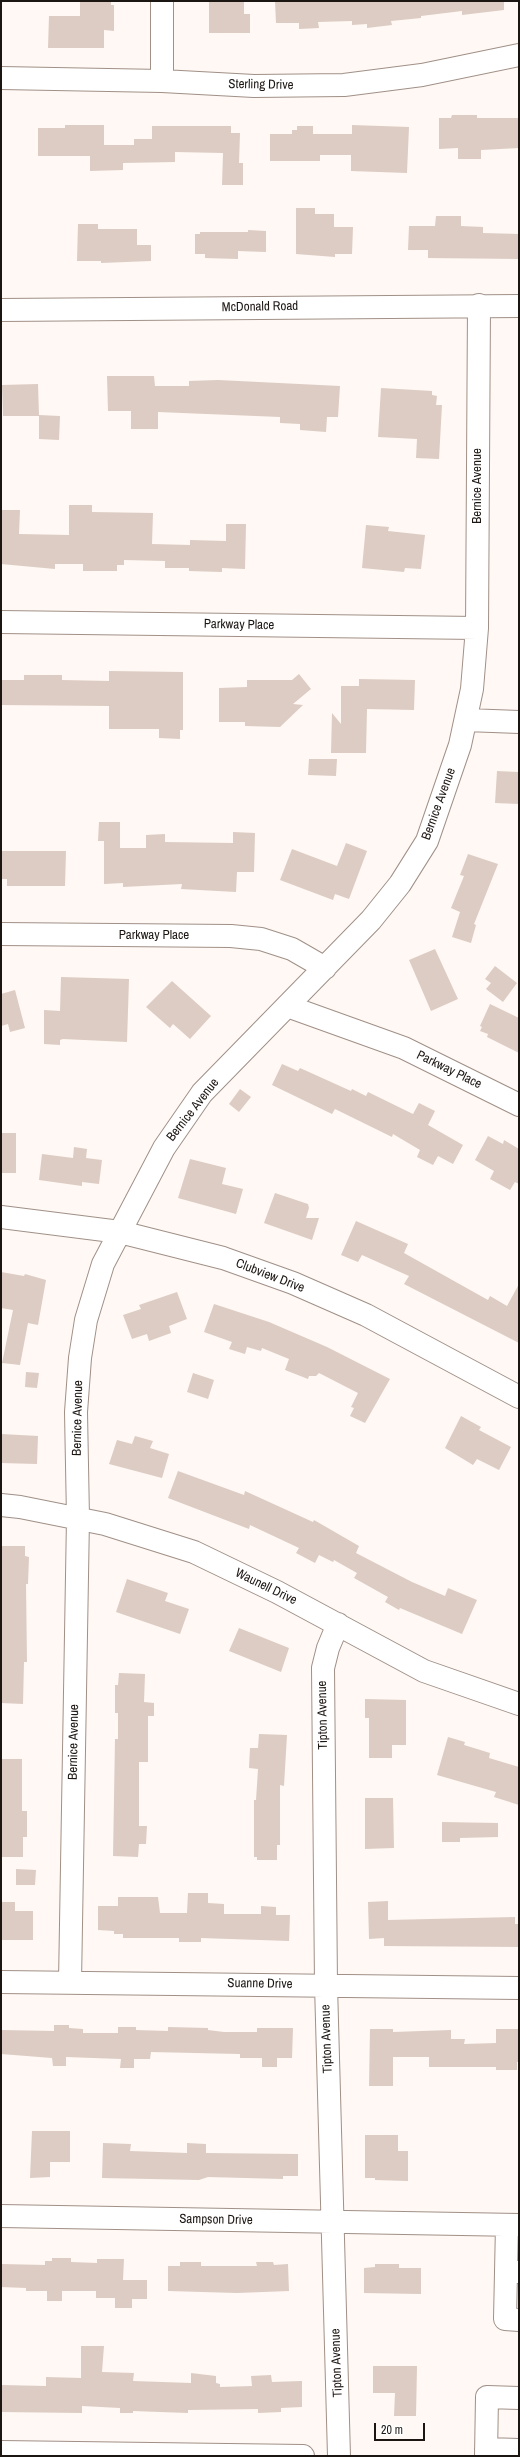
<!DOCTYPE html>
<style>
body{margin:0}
#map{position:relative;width:520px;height:2457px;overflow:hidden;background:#fff8f4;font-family:"Archivo Narrow",sans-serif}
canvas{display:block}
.frame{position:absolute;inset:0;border:2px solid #1c1613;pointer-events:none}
.scale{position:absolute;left:374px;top:2423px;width:51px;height:18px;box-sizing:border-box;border:2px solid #1c1613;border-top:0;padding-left:5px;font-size:12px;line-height:14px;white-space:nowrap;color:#1c1613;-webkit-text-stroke:3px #fff;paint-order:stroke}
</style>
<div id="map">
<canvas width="520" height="2457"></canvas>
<div class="frame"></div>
<div class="scale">20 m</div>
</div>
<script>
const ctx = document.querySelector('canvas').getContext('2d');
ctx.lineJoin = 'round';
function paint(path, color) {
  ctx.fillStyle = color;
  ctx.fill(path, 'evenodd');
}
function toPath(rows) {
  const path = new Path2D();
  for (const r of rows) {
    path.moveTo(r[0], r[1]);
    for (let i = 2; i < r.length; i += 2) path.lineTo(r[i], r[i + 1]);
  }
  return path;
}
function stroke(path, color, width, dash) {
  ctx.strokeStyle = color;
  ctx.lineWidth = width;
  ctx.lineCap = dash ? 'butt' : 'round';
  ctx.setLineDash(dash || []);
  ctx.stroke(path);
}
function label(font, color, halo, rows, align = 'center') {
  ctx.font = font + ' "Archivo Narrow",sans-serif';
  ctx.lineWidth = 4;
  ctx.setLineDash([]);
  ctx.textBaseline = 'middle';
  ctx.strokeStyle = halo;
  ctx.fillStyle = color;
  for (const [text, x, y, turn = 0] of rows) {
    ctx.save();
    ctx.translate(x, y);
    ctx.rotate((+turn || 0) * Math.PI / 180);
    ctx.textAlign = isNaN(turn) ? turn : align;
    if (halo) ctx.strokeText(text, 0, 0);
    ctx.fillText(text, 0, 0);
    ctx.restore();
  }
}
const building = toPath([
 [80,1,111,1,111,5,114,5,114,31,104,30,104,48,48,48,49,16,80,16],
 [209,1,244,1,244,14,250,14,250,33,209,33],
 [275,1,504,1,504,10,462,15,462,11,421,16,421,18,391,21,392,25,367,28,367,24,352,25,352,21,318,22,319,28,299,29,299,23,276,23],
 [452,115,477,115,477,118,519,118,519,148,481,150,481,159,458,159,458,148,439,149,439,118,451,118],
 [65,125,104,125,104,145,134,145,134,139,152,139,152,126,231,126,231,133,240,133,239,163,243,163,243,185,222,185,223,153,175,152,175,162,123,163,123,170,90,171,90,156,38,156,38,128,65,128],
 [352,125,409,127,407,173,351,171,351,155,320,155,320,161,270,161,270,134,292,134,292,130,297,130,297,126,313,126,313,134,352,134],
 [296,208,315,208,315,214,334,214,334,227,353,227,352,254,335,254,335,257,296,254],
 [436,216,461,216,461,226,483,227,483,233,519,234,519,259,428,258,428,250,408,250,409,226,435,226],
 [78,224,98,224,98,229,137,229,137,245,151,245,151,261,101,263,101,261,77,261],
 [248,230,266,231,266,252,238,251,238,259,205,258,205,254,195,254,195,234,200,234,200,232,248,232],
 [107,376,154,376,155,386,189,386,189,381,218,380,340,386,338,417,327,417,326,432,300,430,300,424,280,423,280,417,158,412,158,429,131,429,131,411,108,411],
 [38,384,39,416,3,416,2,385],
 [381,388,432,391,432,395,437,396,436,405,442,405,439,459,416,458,417,439,378,437],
 [39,415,60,416,59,440,39,439],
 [69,505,92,505,92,512,153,513,152,544,190,545,190,540,226,541,226,524,246,524,245,569,222,568,222,572,189,571,189,568,165,568,165,561,124,560,124,565,117,565,117,571,83,571,83,564,55,564,55,569,1,564,1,510,20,510,19,534,69,535],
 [366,525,389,527,388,531,425,535,421,569,405,568,404,572,362,568],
 [109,671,183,672,183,730,180,730,180,739,159,738,159,729,109,729,109,706,1,705,1,680,24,680,24,675,62,675,62,680,109,681],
 [299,674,311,689,293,704,303,705,280,727,245,726,245,722,219,722,219,688,247,687,247,680,292,680],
 [359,679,415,680,414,710,367,709,366,753,331,753,332,713,341,724,341,686,359,686],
 [309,759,337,759,336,776,308,775],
 [497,771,518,772,519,804,495,803],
 [99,822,120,822,120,848,146,848,146,835,165,834,165,842,233,843,233,832,255,833,254,872,237,872,236,892,181,889,182,884,123,887,123,883,104,884,104,841,98,841],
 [346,843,367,851,349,899,335,894,333,900,280,880,292,849,337,866],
 [1,851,66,851,65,886,7,886,7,879,1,879],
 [468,854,498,864,474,924,476,925,471,943,452,937,460,912,451,908,464,876,460,875],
 [435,949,458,999,431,1011,409,960],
 [495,966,517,983,503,1002,486,989,491,983,485,979],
 [61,977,129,979,127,1042,63,1039,60,1040,60,1045,44,1044,44,1010,60,1011],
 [172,981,211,1016,190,1039,173,1024,170,1028,146,1007],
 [15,990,25,1028,10,1032,8,1024,1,1026,1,994],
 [490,1004,519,1018,519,1053,487,1037,488,1034,480,1031,482,1027,480,1026],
 [282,1064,298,1071,300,1068,351,1091,352,1089,366,1096,368,1092,413,1114,419,1103,435,1111,428,1125,463,1145,453,1164,438,1156,433,1165,417,1157,420,1150,393,1134,392,1137,335,1109,332,1114,272,1085],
 [240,1089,251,1097,239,1112,229,1104],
 [1,1133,16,1133,16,1173,1,1173],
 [488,1136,503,1144,504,1140,519,1149,519,1184,515,1182,510,1190,490,1179,494,1171,475,1160],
 [74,1147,87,1149,86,1158,102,1160,99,1184,82,1182,82,1186,39,1180,42,1154,73,1158],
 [190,1159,226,1168,222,1184,243,1189,236,1214,178,1198],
 [275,1193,308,1204,309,1208,306,1218,319,1218,312,1240,264,1223],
 [356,1221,408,1244,404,1253,488,1300,490,1296,507,1306,519,1284,519,1343,404,1284,409,1276,362,1255,358,1262,341,1255],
 [1,1272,24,1276,25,1274,46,1280,38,1325,28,1323,20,1365,2,1363,13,1310,1,1308],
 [177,1292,187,1319,169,1326,171,1333,149,1341,147,1334,132,1339,123,1315,141,1309,139,1305],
 [214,1304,269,1322,327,1347,390,1379,365,1423,350,1416,354,1408,351,1407,358,1393,319,1373,316,1376,309,1376,308,1379,285,1370,289,1359,262,1348,261,1351,247,1347,245,1354,229,1349,232,1342,204,1332],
 [26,1372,39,1373,37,1388,25,1387],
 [193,1373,214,1380,208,1399,187,1392],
 [461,1416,481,1427,479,1430,511,1447,499,1470,477,1459,473,1465,445,1448],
 [1,1434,38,1436,37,1464,1,1463],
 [135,1436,153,1441,150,1448,169,1454,162,1478,109,1464,117,1440,132,1444],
 [178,1471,244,1495,245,1491,313,1522,314,1520,359,1546,356,1553,412,1582,445,1596,448,1588,477,1600,462,1634,400,1608,399,1610,385,1602,388,1597,354,1578,357,1573,334,1560,333,1562,319,1555,315,1563,296,1553,299,1548,250,1525,249,1529,168,1498],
 [2,1546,25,1546,25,1556,29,1557,28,1584,26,1584,27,1662,24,1662,23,1704,1,1703],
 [127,1579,168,1593,165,1601,189,1609,180,1634,116,1612],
 [239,1628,289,1648,281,1672,229,1651],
 [119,1673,145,1674,144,1702,154,1703,154,1716,148,1716,148,1762,139,1762,139,1826,147,1826,146,1844,139,1844,138,1857,113,1856,115,1739,118,1739,118,1713,115,1713,115,1685,118,1685],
 [365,1699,406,1700,406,1745,392,1745,392,1758,369,1758,369,1718,365,1718],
 [259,1734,287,1735,284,1786,280,1785,280,1845,277,1845,277,1860,257,1860,257,1857,254,1857,254,1800,256,1800,258,1769,249,1768,250,1748,258,1748],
 [448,1737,465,1742,464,1745,490,1753,489,1758,519,1767,519,1805,494,1797,496,1792,437,1775],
 [1,1759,22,1759,22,1811,27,1811,27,1837,23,1837,23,1857,1,1857],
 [365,1798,393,1798,394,1848,365,1849],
 [442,1822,498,1823,498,1837,460,1838,460,1842,442,1842],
 [16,1869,36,1870,35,1885,16,1885],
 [188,1893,208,1893,208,1903,224,1904,224,1914,261,1914,261,1906,276,1907,276,1915,290,1915,289,1941,201,1938,201,1942,179,1942,179,1938,123,1938,123,1934,114,1934,114,1931,98,1930,98,1906,118,1906,118,1897,158,1897,160,1913,187,1913],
 [388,1901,388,1920,515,1917,515,1924,519,1924,519,1947,384,1946,384,1938,369,1939,368,1902],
 [1,1902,15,1902,15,1911,33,1911,33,1940,1,1940],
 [54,2025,69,2025,69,2028,83,2029,83,2033,118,2033,118,2027,136,2027,136,2030,168,2031,168,2027,208,2028,208,2030,224,2032,257,2032,257,2028,293,2028,292,2058,277,2058,277,2067,262,2067,262,2058,240,2058,240,2054,151,2052,150,2059,134,2059,134,2068,120,2068,121,2059,66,2057,66,2066,53,2066,52,2058,1,2054,1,2030,54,2031],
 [370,2029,393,2029,393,2032,451,2030,451,2039,465,2039,464,2044,496,2043,496,2029,519,2029,519,2062,517,2062,517,2070,496,2070,496,2067,429,2067,429,2057,393,2057,393,2086,369,2086],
 [32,2131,70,2131,70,2162,50,2162,50,2177,30,2178],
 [365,2135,398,2135,398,2151,408,2151,408,2181,375,2180,375,2178,365,2178],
 [103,2143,131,2144,130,2151,187,2153,187,2143,206,2144,206,2153,298,2154,298,2176,283,2176,283,2179,208,2177,199,2180,102,2178],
 [52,2258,71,2258,71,2262,97,2263,97,2259,124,2259,123,2280,147,2280,147,2299,132,2299,132,2308,115,2308,115,2298,96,2298,96,2291,62,2291,62,2301,47,2301,47,2291,26,2291,26,2288,1,2287,1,2264,45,2265,45,2261,52,2261],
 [180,2262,201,2262,201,2266,257,2266,256,2262,273,2262,274,2265,288,2264,289,2291,237,2293,168,2291,168,2266,180,2266],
 [375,2264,399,2264,399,2268,421,2268,421,2294,364,2293,364,2268,375,2267],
 [81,2346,104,2346,102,2372,134,2373,133,2381,191,2383,191,2373,216,2376,216,2383,220,2384,220,2387,252,2386,251,2376,271,2375,272,2382,302,2381,302,2407,281,2408,281,2412,258,2413,258,2409,188,2410,188,2413,133,2411,133,2413,120,2413,120,2408,82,2406,82,2413,1,2412,1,2385,46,2386,46,2377,81,2378],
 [373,2366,417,2366,416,2416,394,2416,395,2393,373,2393]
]);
const minor = toPath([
 [1,78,162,81,254,86,344,85,422,75,519,55],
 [162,81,162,1],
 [1,310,519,306],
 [1,622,477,628],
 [466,720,519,722],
 [1,934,231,936,261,939,292,949,325,968],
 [287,1006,404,1048,519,1105],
 [1,1217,120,1232,223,1258,293,1283,366,1315,519,1397],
 [1,1505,20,1507,105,1524,194,1552,277,1592,424,1671,519,1704],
 [338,1624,328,1648,323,1668,326,1985,339,2456],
 [1,1982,519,1988],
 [70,1982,78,1518,76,1412,80,1358,86,1320,103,1264,164,1148,202,1093,371,920,400,884,427,841,460,745,472,689,477,628,479,305],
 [1,2216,519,2225],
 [506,2272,507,2225],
 [519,2272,506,2272,505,2319,519,2320],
 [486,2449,519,2450],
 [1,2452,303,2456],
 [486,2456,487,2397,519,2398]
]);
const streetNames = [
 ["Sterling Drive",261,85,1],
 ["McDonald Road",260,307,-1],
 ["Bernice Avenue",478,486,-90],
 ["Parkway Place",239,625,1],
 ["Bernice Avenue",439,804,-70],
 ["Parkway Place",154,936],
 ["Parkway Place",449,1070,26],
 ["Bernice Avenue",193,1110,-52],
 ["Clubview Drive",270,1276,21],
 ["Bernice Avenue",78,1418,-89],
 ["Waunell Drive",266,1587,26],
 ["Tipton Avenue",323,1715,-91],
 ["Bernice Avenue",74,1742,-89],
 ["Suanne Drive",260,1984,1],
 ["Tipton Avenue",327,2039,-92],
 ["Sampson Drive",216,2220,1],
 ["Tipton Avenue",337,2363,-92]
];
paint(building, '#ddccc3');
stroke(minor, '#a09087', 24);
stroke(minor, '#fff', 22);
label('13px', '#1c1613', '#fff', streetNames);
</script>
